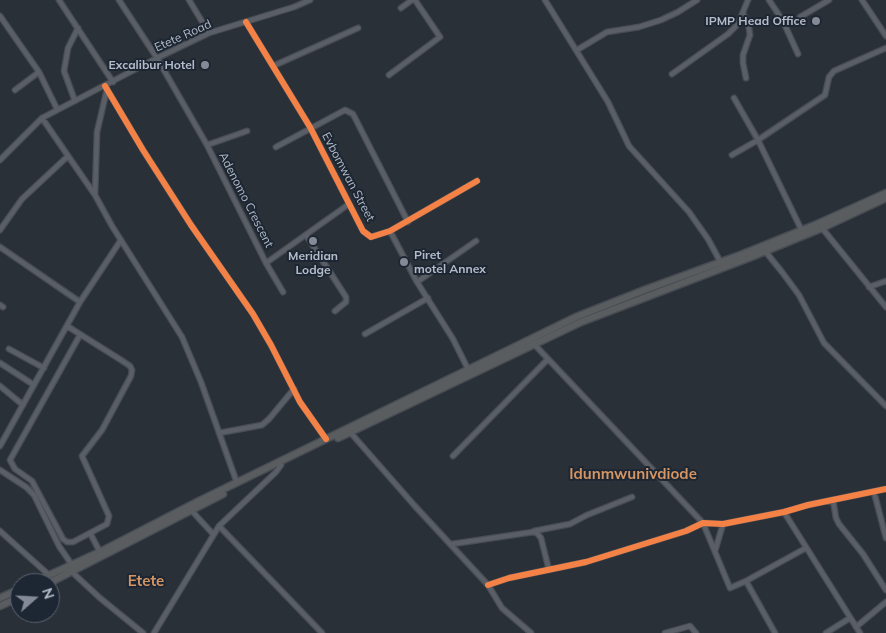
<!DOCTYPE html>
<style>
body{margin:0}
#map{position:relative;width:886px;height:633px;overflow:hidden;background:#2a3038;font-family:Mulish,sans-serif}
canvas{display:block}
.north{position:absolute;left:10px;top:573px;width:50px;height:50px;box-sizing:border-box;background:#1d2633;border:1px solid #59626f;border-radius:50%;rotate:71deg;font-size:14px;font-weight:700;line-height:20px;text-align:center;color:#b4bcc9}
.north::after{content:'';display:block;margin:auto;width:18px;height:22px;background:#848b96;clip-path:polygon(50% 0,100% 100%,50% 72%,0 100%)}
</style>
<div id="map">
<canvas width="886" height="633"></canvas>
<div class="north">N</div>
</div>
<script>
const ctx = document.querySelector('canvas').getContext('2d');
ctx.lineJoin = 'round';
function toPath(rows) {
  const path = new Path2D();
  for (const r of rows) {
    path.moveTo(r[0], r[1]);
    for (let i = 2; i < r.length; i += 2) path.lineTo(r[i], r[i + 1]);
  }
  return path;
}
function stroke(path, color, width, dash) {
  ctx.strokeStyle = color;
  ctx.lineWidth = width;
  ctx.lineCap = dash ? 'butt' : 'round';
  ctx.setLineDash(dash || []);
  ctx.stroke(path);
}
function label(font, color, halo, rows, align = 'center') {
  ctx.font = font + ' Mulish,sans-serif';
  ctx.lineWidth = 4;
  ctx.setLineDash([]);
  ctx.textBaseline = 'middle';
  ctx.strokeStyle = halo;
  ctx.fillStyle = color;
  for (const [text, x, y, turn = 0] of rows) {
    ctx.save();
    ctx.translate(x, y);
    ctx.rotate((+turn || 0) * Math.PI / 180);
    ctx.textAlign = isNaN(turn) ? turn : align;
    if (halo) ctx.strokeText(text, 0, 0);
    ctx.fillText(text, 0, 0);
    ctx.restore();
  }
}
const minor = toPath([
 [59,0,113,82],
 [119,0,157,58,207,145,266,263,349,204],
 [189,0,209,33],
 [545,0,608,102,629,146,689,212,708,239,721,263],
 [769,0,783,21,798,54],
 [862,0,886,36],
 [401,8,412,0],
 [743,14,748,21,750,35,743,55,743,63,746,78],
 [0,16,39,72,57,109],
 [800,17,829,0],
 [246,22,310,127,363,231,371,237,390,231,477,181],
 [577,50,607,32,639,27,661,20,678,12,697,0],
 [273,66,358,28],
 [672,74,728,34,738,24,748,0],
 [389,75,440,37,415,0],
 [105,86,143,150,191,225,253,314,271,345,300,402,326,439],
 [15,90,39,72],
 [734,98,758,140,802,231],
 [75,101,64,71,68,48,78,28],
 [42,118,95,195,112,226,182,337,201,382,237,483],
 [207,145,247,131],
 [276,147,345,110,353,114,408,222],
 [732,155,758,140,825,95,829,77,834,71,886,48],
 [0,160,42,118,157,58,209,33,294,7,310,0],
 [95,195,97,132,107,89],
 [822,228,886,307],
 [0,230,22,199,68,156],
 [390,231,417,282,453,339,468,369],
 [306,235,346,297,346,302,335,311],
 [0,247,80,302],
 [765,251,782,272,799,295,824,343,886,406],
 [266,263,283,292],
 [417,282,476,241],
 [869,287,886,281],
 [0,305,3,307],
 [67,326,121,360,130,366,132,370,131,376,102,430,82,456,109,516,107,524,90,533,100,552],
 [365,334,428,298],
 [80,335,10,460,15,469,32,481,63,539,67,542,73,542,90,533],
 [533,343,703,523,730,588,746,581,806,548],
 [9,349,44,368],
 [0,363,34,385],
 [0,386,23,405],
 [350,432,414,505,488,585,502,608,531,633],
 [219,433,262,425,269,419,294,389],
 [0,446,80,302,121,240],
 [453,456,548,359],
 [0,470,26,487,34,495,59,546,72,565],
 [874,492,886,538],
 [833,500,836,518,839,524,863,554,886,590],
 [191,510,213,534],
 [784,512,860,633],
 [219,526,322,633],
 [0,531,49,575],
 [534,531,570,524,587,515,632,497],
 [452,544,533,532,537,533,541,538,549,570],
 [715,551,723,524],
 [72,572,100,598,143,633],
 [746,581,775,633],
 [488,585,509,578,586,562,686,531,703,523,723,524,784,512,808,505,886,489],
 [856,627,886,602],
 [154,633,219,526,276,472,281,465],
 [665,633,690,626,696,633],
 [826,633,850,618]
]);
const highway = toPath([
 [338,438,581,322,751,257,822,228,886,198],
 [32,583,104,550,199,501,576,317,647,289,743,254,815,225,886,193],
 [49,583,223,494],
 [0,598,20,589],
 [0,606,20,597]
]);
const cycleway = toPath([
 [246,22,310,127,363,231,371,237,390,231,477,181],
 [105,86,143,150,191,225,253,314,271,345,300,402,326,439],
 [488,585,509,578,586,562,686,531,703,523,723,524,784,512,808,505,886,489]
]);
const markers = [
 [816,21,5,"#848b96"],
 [205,65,5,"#848b96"],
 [313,241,5,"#848b96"],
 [404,262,5,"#848b96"]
];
const poiNames = [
 ["IPMP Head Office",806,21],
 ["Excalibur Hotel",195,65],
 ["Piret",414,255,"left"],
 ["motel Annex",414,269,"left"],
 ["Meridian",313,256,"center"],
 ["Lodge",313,270,"center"]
];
const streetNames = [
 ["Etete Road",183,36,-24],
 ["Evbomwan Street",348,177,62],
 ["Adenomo Crescent",246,200,63]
];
const quarterNames = [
 ["Idunmwunivdiode",633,474],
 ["Etete",146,581]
];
stroke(minor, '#484c53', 7);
stroke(highway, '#474c53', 9);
stroke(minor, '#5a5e66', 4.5);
stroke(highway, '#5a5d60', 6);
stroke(cycleway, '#f48246', 6);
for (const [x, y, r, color] of markers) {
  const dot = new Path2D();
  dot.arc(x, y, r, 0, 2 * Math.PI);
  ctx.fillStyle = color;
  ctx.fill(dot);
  stroke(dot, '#1d2633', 2);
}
label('bold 12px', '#b4bcc9', '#1d2633', poiNames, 'right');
label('12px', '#b4bcc9', '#1d2633', streetNames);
label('bold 15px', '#d59563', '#1d2633', quarterNames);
</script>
